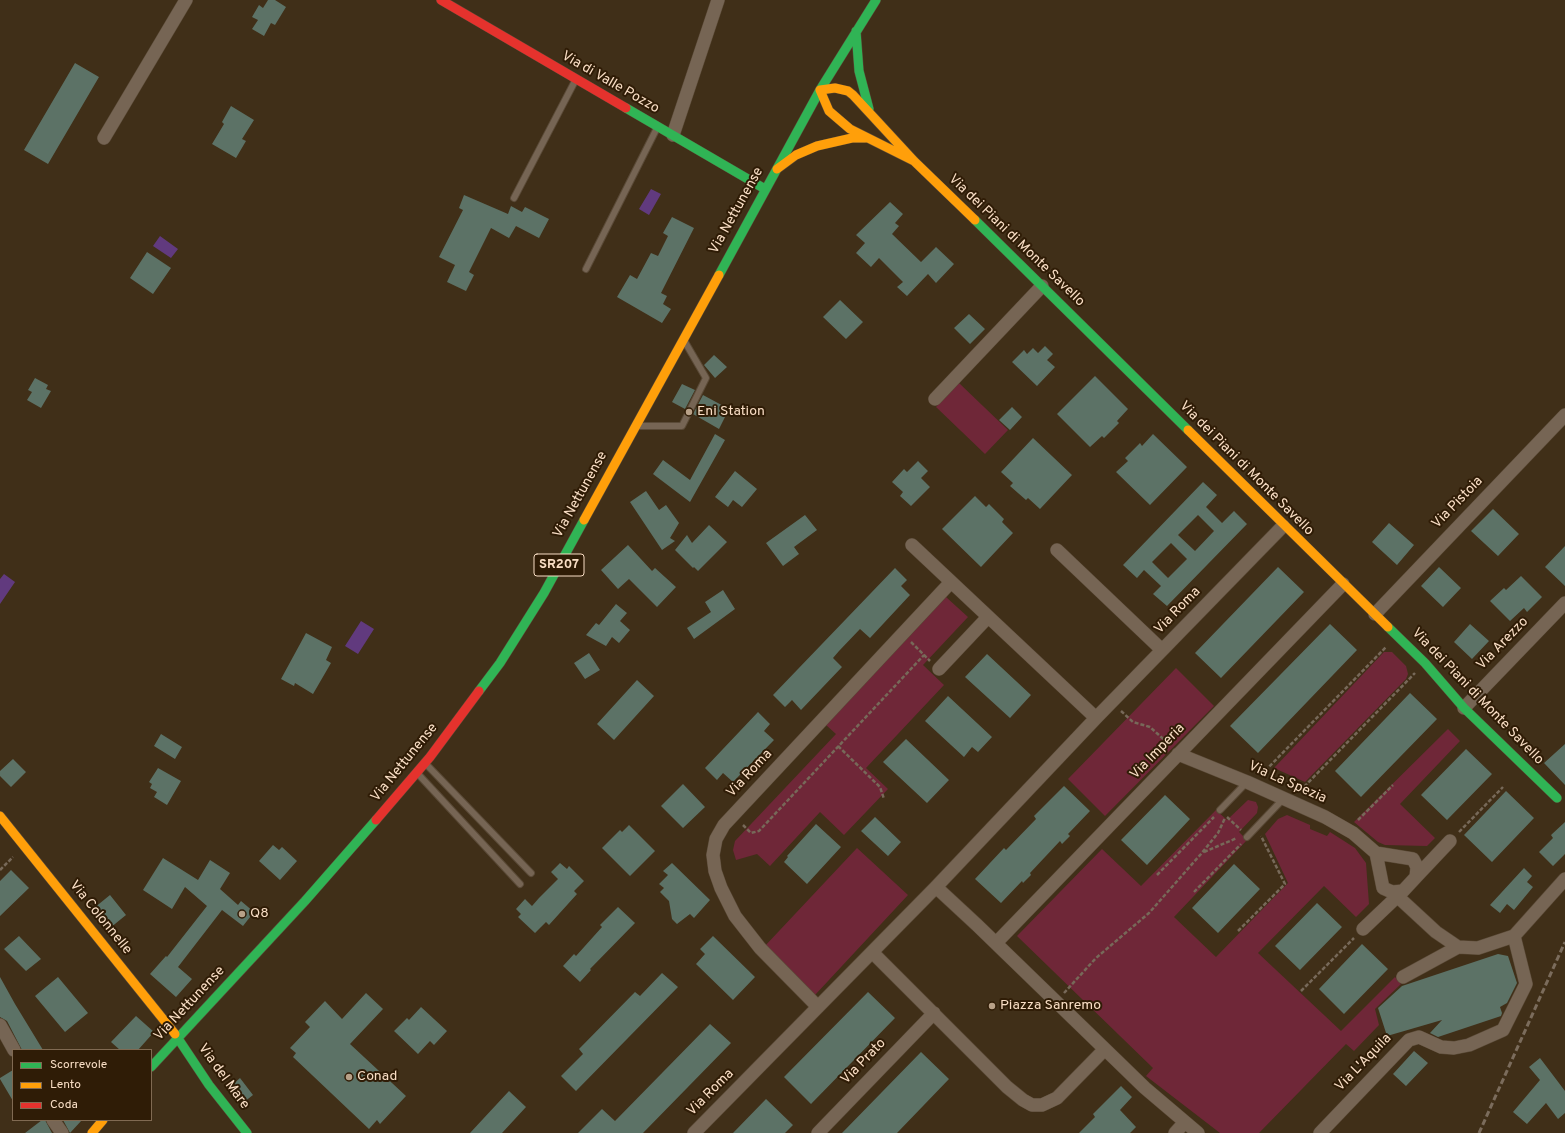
<!DOCTYPE html>
<style>
body{margin:0}
#map{position:relative;width:1565px;height:1133px;overflow:hidden;background:#402f18;font-family:Overpass,sans-serif}
canvas{display:block}
.legend{position:absolute;left:12px;top:1049px;width:140px;height:72px;box-sizing:border-box;background:#2f1c06;border:1px solid #806a52;margin:0;padding:5px 7px;list-style:none;font-size:12px;color:#f9dec5}
.legend li{display:flex;align-items:center;gap:8px;height:20px}
.legend b{width:20px;border:1px solid #806a52}
</style>
<div id="map">
<canvas width="1565" height="1133"></canvas>
<ul class="legend">
<li><b style="height:5px;background:#30b455"></b>Scorrevole</li>
<li><b style="height:5px;background:#ff9f0a"></b>Lento</li>
<li><b style="height:5px;background:#e5322d"></b>Coda</li>
</ul>
</div>
<script>
const ctx = document.querySelector('canvas').getContext('2d');
ctx.lineJoin = 'round';
function paint(path, color) {
  ctx.fillStyle = color;
  ctx.fill(path, 'evenodd');
}
function toPath(rows) {
  const path = new Path2D();
  for (const r of rows) {
    path.moveTo(r[0], r[1]);
    for (let i = 2; i < r.length; i += 2) path.lineTo(r[i], r[i + 1]);
  }
  return path;
}
function stroke(path, color, width, dash) {
  ctx.strokeStyle = color;
  ctx.lineWidth = width;
  ctx.lineCap = dash ? 'butt' : 'round';
  ctx.setLineDash(dash || []);
  ctx.stroke(path);
}
function label(font, color, halo, rows, align = 'center') {
  ctx.font = font + ' Overpass,sans-serif';
  ctx.lineWidth = 4;
  ctx.setLineDash([]);
  ctx.textBaseline = 'middle';
  ctx.strokeStyle = halo;
  ctx.fillStyle = color;
  for (const [text, x, y, turn = 0] of rows) {
    ctx.save();
    ctx.translate(x, y);
    ctx.rotate((+turn || 0) * Math.PI / 180);
    ctx.textAlign = isNaN(turn) ? turn : align;
    if (halo) ctx.strokeText(text, 0, 0);
    ctx.fillText(text, 0, 0);
    ctx.restore();
  }
}
const green = toPath([
 [959,383,1008,430,985,454,936,407],
 [946,597,968,617,923,665,944,685,866,768,888,789,844,835,820,812,770,866,757,854,736,860,733,850,735,841,836,734,826,725],
 [1384,652,1392,652,1406,666,1408,674,1406,679,1305,782,1274,768],
 [1176,668,1214,706,1105,816,1068,779],
 [1448,729,1460,741,1400,804,1435,838,1427,846,1385,845,1378,842,1354,822],
 [1248,800,1256,802,1258,807,1257,813,1239,832,1247,840,1174,917,1216,957,1288,883,1265,834,1278,819,1287,815,1310,825,1310,829,1327,836,1330,832,1355,848,1366,863,1369,904,1356,917,1324,886,1258,953,1341,1031,1395,977,1401,984,1375,1009,1379,1025,1354,1051,1346,1044,1259,1133,1220,1133,1146,1076,1153,1068,1017,936,1102,849,1141,886,1216,810,1227,820],
 [857,848,908,895,815,995,764,947]
]);
const water = toPath([
 [651,189,661,194,649,215,639,209],
 [160,236,178,249,171,258,153,246],
 [4,574,15,582,0,604,0,579],
 [361,621,374,629,358,654,345,646]
]);
const building = toPath([
 [268,0,275,0,286,7,275,25,271,23,264,36,252,29,258,20,252,17,259,5,263,8],
 [75,63,99,77,48,164,24,150],
 [231,106,254,120,242,139,246,141,236,158,212,144,224,124,222,122],
 [464,195,508,214,511,206,522,212,525,207,549,219,539,238,516,226,509,238,491,228,469,272,474,275,466,291,447,282,455,265,439,257,463,210,459,208],
 [890,202,903,214,895,223,899,226,892,234,921,262,936,247,954,264,936,283,928,274,907,296,897,287,903,282,879,258,871,267,856,253,865,243,856,235],
 [672,217,694,228,661,293,667,296,663,304,671,309,662,323,617,297,630,275,637,279,651,253,658,256,668,236,663,233],
 [147,252,171,268,153,294,130,278],
 [840,300,863,322,846,339,823,317],
 [969,314,985,329,970,344,954,328],
 [1045,346,1053,354,1047,360,1055,367,1037,386,1012,362,1024,350,1027,354,1033,348,1038,353],
 [714,355,727,367,715,378,704,365],
 [1095,376,1128,409,1117,421,1119,423,1104,438,1102,436,1090,447,1057,414],
 [35,378,48,385,46,389,51,391,41,408,27,400,32,392,28,390],
 [682,384,695,390,685,409,672,402],
 [703,395,729,409,719,429,693,414],
 [1012,407,1022,417,1010,430,999,420],
 [715,434,725,440,690,502,653,474,663,460,690,480],
 [1153,434,1187,467,1150,505,1116,472,1128,461,1125,458,1140,443,1142,446],
 [1033,438,1072,475,1040,509,1028,498,1026,500,1010,486,1013,483,1001,472],
 [918,461,928,471,921,478,930,487,911,506,900,496,903,492,892,482,904,469,907,472],
 [735,471,757,489,742,507,733,500,728,507,715,497],
 [1203,482,1217,495,1206,507,1222,523,1234,511,1247,524,1167,606,1153,594,1161,586,1144,570,1137,578,1123,565],
 [1198,515,1214,531,1195,551,1178,535],
 [1171,543,1187,559,1168,578,1152,562],
 [646,491,659,510,666,505,679,523,670,538,675,541,662,550,630,502],
 [975,496,986,507,989,504,1004,519,1002,522,1013,533,981,567,942,529],
 [1493,509,1519,534,1498,556,1471,531],
 [805,515,817,530,794,547,799,554,783,566,766,543],
 [1389,523,1414,545,1397,565,1372,542],
 [709,525,727,542,698,571,694,567,693,568,675,550,687,535,692,543],
 [628,545,652,571,655,568,676,587,657,607,629,579,618,589,601,570],
 [1565,546,1565,586,1545,567],
 [1278,567,1304,592,1221,678,1195,653],
 [1439,567,1461,588,1443,607,1421,586],
 [895,568,907,580,901,586,910,595,870,638,860,629,839,651,833,658,842,667,801,710,792,700,785,707,773,695],
 [1521,576,1542,597,1527,612,1524,608,1510,621,1490,601,1504,588,1506,590],
 [723,590,735,609,694,639,687,628,711,612,705,602],
 [616,604,627,613,620,621,630,630,619,643,612,637,606,646,586,635,596,623,599,625],
 [1330,624,1357,650,1258,753,1230,726],
 [1470,624,1489,641,1472,659,1454,642],
 [306,633,332,647,326,660,331,663,313,694,295,683,294,686,281,679],
 [589,653,600,670,585,679,574,663],
 [987,654,1031,695,1010,718,965,677],
 [637,680,654,696,614,740,597,724],
 [1410,693,1437,719,1361,797,1335,771],
 [948,696,992,737,978,752,972,747,964,757,925,721],
 [758,712,770,724,764,731,774,740,733,782,723,773,717,780,705,768],
 [161,734,182,747,175,759,154,746],
 [906,739,949,780,927,803,883,762],
 [1565,744,1565,785,1544,763],
 [1466,749,1492,774,1447,820,1421,795],
 [13,759,26,772,11,787,0,776,0,771],
 [158,768,181,781,167,805,154,797,157,792,150,788,152,784,149,782],
 [683,784,705,807,683,828,661,806],
 [1064,786,1090,811,1068,834,1070,836,1062,844,1060,841,1030,873,1031,875,1023,883,1022,881,1001,903,975,879,1004,848,1006,850,1036,819,1034,816],
 [1506,791,1534,818,1492,862,1464,835],
 [1165,795,1190,819,1147,865,1121,840],
 [875,817,901,842,888,856,861,831],
 [1565,822,1565,854,1553,866,1539,852,1553,838,1551,835],
 [816,824,841,847,807,884,784,862,788,857,787,856],
 [629,825,655,851,630,876,602,848,620,830,622,832],
 [273,845,279,850,282,847,297,861,280,880,259,861],
 [163,858,198,880,210,860,230,873,220,889,238,905,241,901,254,912,243,926,222,910,178,967,192,979,176,997,150,974,166,956,167,957,207,906,185,887,172,909,143,890],
 [560,863,567,869,569,866,584,881,574,891,577,894,549,925,546,922,535,933,518,917,521,914,516,909,525,899,532,906,539,898,558,879,551,872],
 [672,863,710,900,694,918,690,914,677,924,672,919,669,901,660,892,664,888,659,884,668,875,663,871],
 [1234,864,1260,889,1218,933,1192,908],
 [1524,868,1532,876,1527,882,1533,887,1514,910,1507,904,1500,913,1490,905],
 [11,870,29,888,0,916,0,881],
 [110,895,126,915,110,928,94,908],
 [1317,903,1342,927,1300,970,1275,946],
 [618,907,635,923,590,969,591,970,580,982,563,966,574,954,576,956,602,927,600,925],
 [19,936,41,959,26,971,4,949],
 [713,936,755,977,733,1000,696,964,705,954,700,949],
 [1362,944,1388,969,1344,1014,1319,989],
 [1498,954,1508,956,1517,983,1507,1003,1500,1007,1502,1013,1501,1016,1438,1037,1430,1033,1442,1020,1387,1036,1378,1008,1402,986],
 [662,973,678,987,576,1091,561,1076,583,1054,579,1049,635,992,640,996],
 [0,977,15,1004,43,1050,22,1050,7,1021,0,1017],
 [58,977,88,1013,65,1032,35,996],
 [868,992,895,1018,811,1104,784,1077],
 [366,993,383,1009,350,1044,406,1096,380,1124,377,1120,369,1129,293,1057,296,1053,290,1048,310,1027,305,1022,325,1001,342,1019],
 [421,1007,447,1031,434,1045,430,1041,418,1054,394,1031,407,1018,409,1020],
 [136,1016,154,1032,138,1050,120,1050,111,1042],
 [710,1024,731,1043,643,1133,578,1133,602,1109,615,1121],
 [1414,1051,1428,1063,1406,1086,1393,1074],
 [921,1052,949,1079,897,1133,842,1133],
 [1540,1058,1565,1091,1565,1113,1558,1119,1546,1103,1527,1124,1513,1112,1540,1080,1529,1067],
 [13,1070,13,1101,0,1079,0,1078],
 [240,1078,253,1095,244,1102,231,1086],
 [1121,1086,1132,1097,1120,1110,1136,1127,1130,1133,1079,1133,1095,1117,1093,1114],
 [509,1091,526,1107,502,1133,470,1133],
 [766,1099,793,1125,785,1133,733,1133],
 [42,1120,45,1120,52,1133,25,1133],
 [63,1120,82,1120,70,1133]
]);
const path = toPath([
 [911,642,930,661],
 [1121,711,1133,722,1150,727,1170,745],
 [838,746,880,787,884,799],
 [1261,775,1386,647],
 [1300,791,1415,673],
 [1227,817,1241,830],
 [1358,820,1393,785],
 [743,825,751,833,759,831,924,655],
 [1459,832,1503,787],
 [1204,852,1237,838],
 [0,870,13,857],
 [1157,875,1214,817],
 [1194,892,1241,844],
 [1238,931,1285,884,1261,836],
 [1301,991,1354,938],
 [1064,993,1096,958,1149,913,1201,854,1218,833,1225,818]
]);
const lane = toPath([
 [514,198,575,81],
 [586,269,657,128],
 [639,426,682,426,706,378,685,342],
 [426,764,531,873],
 [419,775,520,884],
 [1220,810,1247,782],
 [1247,837,1284,798]
]);
const street = toPath([
 [673,135,718,0],
 [104,138,186,0],
 [935,399,1042,286],
 [912,545,1096,718],
 [1057,550,1162,650],
 [1375,614,1565,415],
 [939,669,988,617],
 [1464,708,1565,603],
 [1178,754,1247,782,1325,817,1353,833,1376,853,1413,859,1417,867,1416,877,1403,891,1392,892,1383,888,1376,853],
 [1416,877,1450,841],
 [936,887,977,925,1145,1088,1198,1133],
 [1397,896,1436,932,1458,947],
 [1363,929,1403,891],
 [996,943,1343,584],
 [872,952,1007,1087,1023,1100,1032,1105,1042,1105,1057,1098,1104,1050],
 [1403,977,1458,947,1478,948,1514,936],
 [818,1007,760,948,735,916,721,888,715,871,713,855,716,839,724,825,951,582],
 [0,1025,14,1050],
 [53,1120,62,1133],
 [694,1133,936,887,1096,718,1283,526],
 [818,1133,934,1013],
 [1175,1133,1184,1123],
 [1320,1133,1409,1040,1419,1037,1441,1047,1454,1048,1469,1045,1503,1030,1526,984,1514,936,1565,879]
]);
const fast = toPath([
 [856,31,859,71,869,109],
 [626,108,765,189],
 [975,220,1188,430],
 [719,275,820,90,876,0],
 [1388,627,1425,663,1464,708,1557,798],
 [479,691,500,663,544,593,584,520],
 [175,1034,209,1085,247,1133],
 [151,1067,305,901,376,820]
]);
const slow = toPath([
 [914,161,850,129,829,111,820,90,835,88,848,91,853,95,914,161,975,220],
 [777,169,796,155,817,146,852,138,865,138],
 [1188,430,1388,627],
 [584,520,719,275],
 [0,816,175,1034],
 [92,1133,103,1120]
]);
const jam = toPath([
 [441,0,626,108],
 [376,820,430,757,479,691]
]);
const rail = toPath([
 [1479,1133,1565,942]
]);
const markers = [
 [689,412,4,"#b8a188"],
 [242,914,4,"#b8a188"],
 [992,1006,4,"#b8a188"],
 [349,1077,4,"#b8a188"]
];
const shields = [
 [559,565,50]
];
const shieldNames = [
 ["SR207",559,565]
];
const streetNames = [
 ["Via di Valle Pozzo",610,83,30],
 ["Via Nettunense",737,211,-61],
 ["Via dei Piani di Monte Savello",1016,241,44],
 ["Via dei Piani di Monte Savello",1246,469,45],
 ["Via Nettunense",581,495,-61],
 ["Via Pistoia",1458,503,-46],
 ["Via Roma",1178,611,-46],
 ["Via Arezzo",1503,644,-46],
 ["Via dei Piani di Monte Savello",1477,697,46],
 ["Via Imperia",1158,752,-46],
 ["Via Nettunense",405,763,-51],
 ["Via Roma",750,774,-47],
 ["Via La Spezia",1287,783,24],
 ["Via Colonnelle",100,918,51],
 ["Via Nettunense",190,1004,-47],
 ["Via Prato",864,1062,-46],
 ["Via L'Aquila",1364,1063,-46],
 ["Via del Mare",223,1077,54],
 ["Via Roma",711,1093,-45]
];
const poiNames = [
 ["Eni Station",697,412],
 ["Q8",250,914],
 ["Piazza Sanremo",1000,1006],
 ["Conad",357,1077]
];
paint(green, '#6f2738');
paint(water, '#613a7e');
paint(building, '#5c7266');
stroke(lane, '#5a4a37', 8);
stroke(street, '#5a4a37', 14);
stroke(fast, '#5a4a37', 10);
stroke(slow, '#5a4a37', 10);
stroke(jam, '#5a4a37', 10);
stroke(path, '#776959', 2.5, [4, 2]);
stroke(lane, '#766554', 6);
stroke(street, '#766554', 13);
stroke(fast, '#30b455', 9);
stroke(slow, '#ff9f0a', 9);
stroke(jam, '#e5322d', 9);
stroke(rail, '#7b6c5c', 3, [6, 3]);
for (const [x, y, r, color] of markers) {
  const dot = new Path2D();
  dot.arc(x, y, r, 0, 2 * Math.PI);
  ctx.fillStyle = color;
  ctx.fill(dot);
  stroke(dot, '#2f1c06', 1.5);
}
for (const [x, y, w] of shields) {
  const box = new Path2D();
  box.roundRect(x - w / 2, y - 11, w, 22, 3);
  ctx.fillStyle = '#2f1c06';
  ctx.fill(box);
  stroke(box, '#f9dec5', 1);
}
label('bold 13px', '#f9dec5', null, shieldNames);
label('14px', '#f9dec5', '#2f1c06', streetNames);
label('14px', '#f9dec5', '#2f1c06', poiNames, 'left');
</script>
